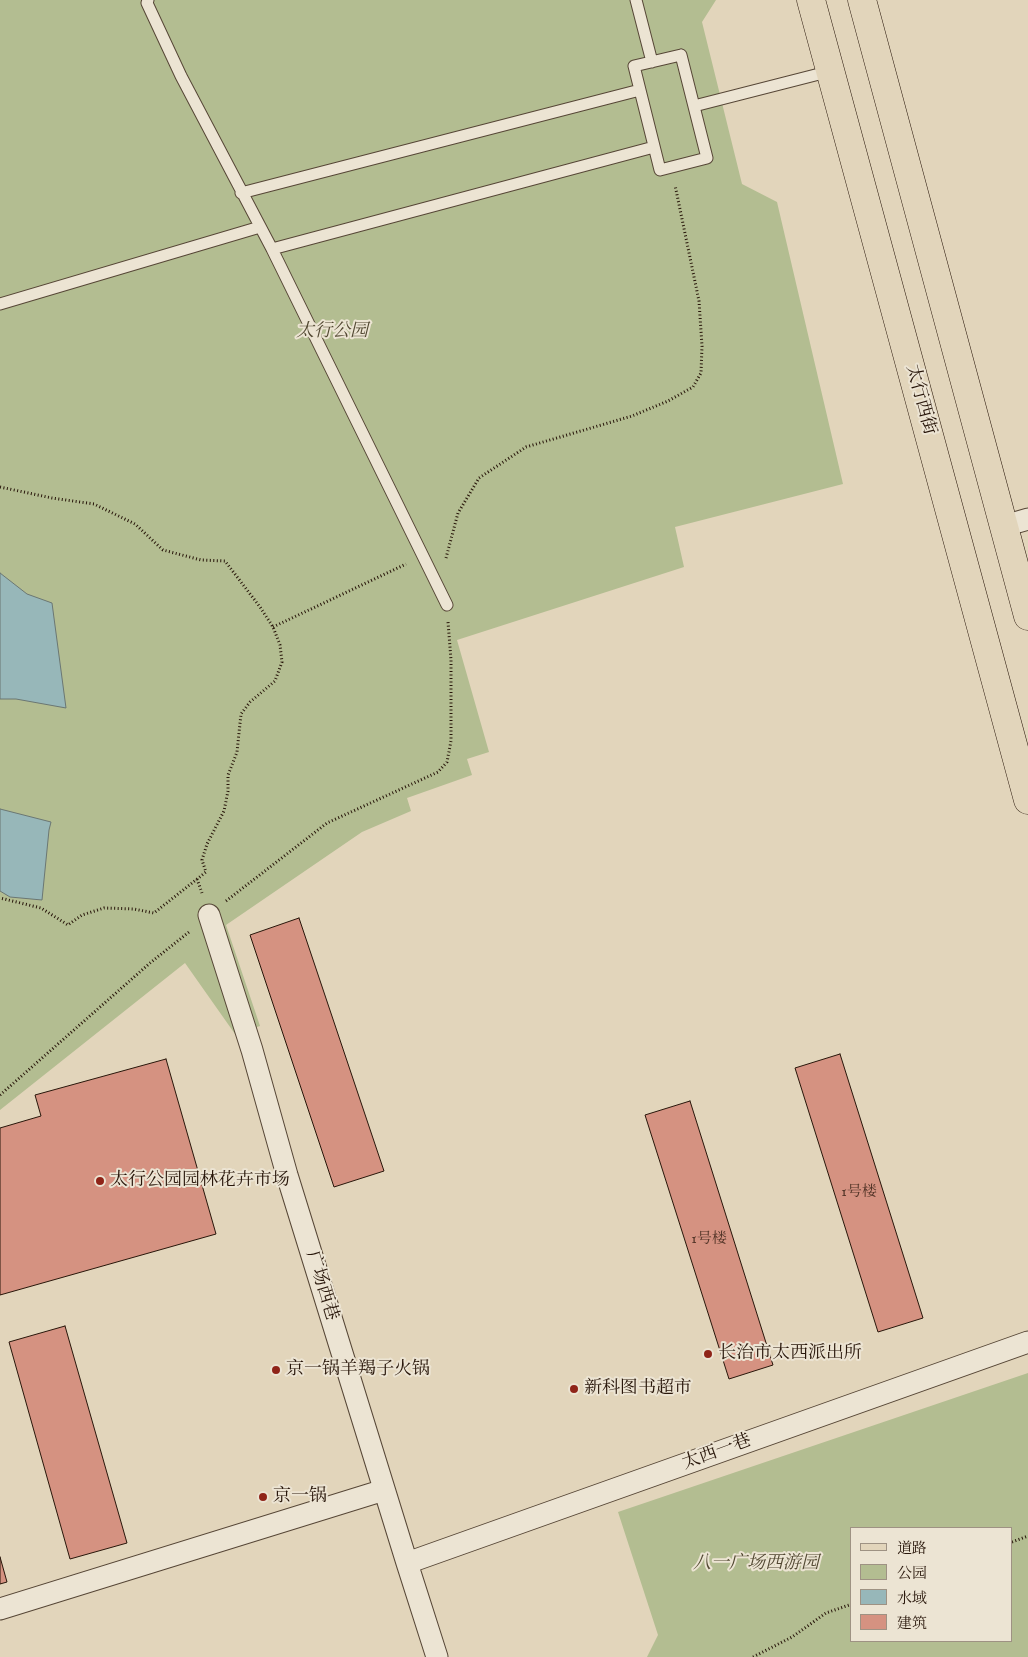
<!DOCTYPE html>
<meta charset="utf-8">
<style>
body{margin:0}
#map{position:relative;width:1028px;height:1657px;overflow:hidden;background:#e2d5bb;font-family:"IM FELL English","Noto Serif SC",serif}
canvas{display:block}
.legend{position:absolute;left:850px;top:1527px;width:162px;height:115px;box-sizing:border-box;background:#ece4d3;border:1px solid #9e9283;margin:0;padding:6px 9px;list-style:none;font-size:15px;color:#28160a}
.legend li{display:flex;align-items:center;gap:10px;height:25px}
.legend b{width:25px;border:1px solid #9e9283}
</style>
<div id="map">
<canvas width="1028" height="1657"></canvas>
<ul class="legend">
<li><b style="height:6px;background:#e2d5bb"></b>道路</li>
<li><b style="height:14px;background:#b3bd91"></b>公园</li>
<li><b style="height:14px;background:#97b7b9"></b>水域</li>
<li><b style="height:14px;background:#d59281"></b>建筑</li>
</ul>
</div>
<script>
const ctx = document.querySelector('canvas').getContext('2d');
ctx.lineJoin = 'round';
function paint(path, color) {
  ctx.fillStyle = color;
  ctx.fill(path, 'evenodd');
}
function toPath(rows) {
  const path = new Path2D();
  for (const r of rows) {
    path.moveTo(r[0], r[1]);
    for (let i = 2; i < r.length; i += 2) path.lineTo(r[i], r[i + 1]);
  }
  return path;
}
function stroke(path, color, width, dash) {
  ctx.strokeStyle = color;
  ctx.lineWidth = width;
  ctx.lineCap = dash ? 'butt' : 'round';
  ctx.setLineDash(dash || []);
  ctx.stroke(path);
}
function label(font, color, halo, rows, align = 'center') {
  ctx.font = font + ' "IM FELL English","Noto Serif SC",serif';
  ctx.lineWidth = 4;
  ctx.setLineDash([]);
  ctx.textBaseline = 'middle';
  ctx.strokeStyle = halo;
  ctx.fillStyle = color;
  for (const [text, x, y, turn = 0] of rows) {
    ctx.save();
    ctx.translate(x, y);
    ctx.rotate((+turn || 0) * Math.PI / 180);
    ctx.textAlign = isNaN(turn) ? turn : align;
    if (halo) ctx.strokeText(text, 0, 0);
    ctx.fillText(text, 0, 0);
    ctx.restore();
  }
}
const green = toPath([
 [0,0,716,0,702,22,742,184,777,202,843,484,675,527,684,567,457,640,489,752,467,759,472,775,407,798,411,811,362,832,226,925,260,1026,235,1034,185,963,0,1110],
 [1028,1373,1028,1657,647,1657,658,1635,618,1512],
 [852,1528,1012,1528,1012,1641,852,1641]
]);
const water = toPath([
 [0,573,27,594,52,603,66,708,16,699,0,699,0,573],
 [0,809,51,822,49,830,42,900,10,897,0,891,0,809]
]);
const building = toPath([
 [299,918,384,1171,334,1187,250,935,299,918],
 [840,1054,923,1318,878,1332,795,1068,840,1054],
 [166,1059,216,1234,0,1295,0,1128,41,1116,35,1095,166,1059],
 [690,1101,773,1365,729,1379,645,1115,690,1101],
 [65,1326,127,1543,70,1559,9,1342,65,1326],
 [0,1557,7,1582,0,1584,0,1557]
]);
const path = toPath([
 [0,487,52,498,94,504,135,524,163,550,201,560,225,561,260,607,273,627,280,645,282,662,275,681,250,702,241,714,237,752,228,775,228,791,224,811,207,844,202,860,206,872,154,913,134,909,104,908,82,915,68,925,41,908,0,898],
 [446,558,458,513,479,478,526,447,632,416,668,401,693,387,701,373,702,346,699,301,675,185],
 [273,627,406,564],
 [197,879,202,893],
 [226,901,327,823,438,772,447,762,451,741,451,660,448,622],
 [0,1095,150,963,189,932],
 [1012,1542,1028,1536],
 [753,1657,792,1637,826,1613,852,1604]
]);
const lane = toPath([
 [148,0,147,3,181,76,272,249,447,605],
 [636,0,652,62],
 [681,55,707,158,660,170,634,66,681,55],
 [694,106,831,71],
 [241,193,640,90],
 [272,249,654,147],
 [0,304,260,227]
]);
const street = toPath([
 [1004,526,1028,519],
 [209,915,252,1050,287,1175,407,1563,437,1657],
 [407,1563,1028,1342],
 [0,1609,384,1490]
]);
const primary = toPath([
 [811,0,1028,800],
 [862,0,1028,616]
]);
const markers = [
 [100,1181,5,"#8f2418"],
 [708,1354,5,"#8f2418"],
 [276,1370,5,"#8f2418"],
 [574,1389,5,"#8f2418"],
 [263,1497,5,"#8f2418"]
];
const numberNames = [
 ["1号楼",859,1193],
 ["1号楼",709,1240]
];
const parkNames = [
 ["太行公园",332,332],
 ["八一广场西游园",756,1564]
];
const streetNames = [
 ["太行西街",920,400,75],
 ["广场西巷",321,1286,73],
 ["太西一巷",717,1453,-20]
];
const poiNames = [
 ["太行公园园林花卉市场",110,1181],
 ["长治市太西派出所",718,1354],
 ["京一锅羊羯子火锅",286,1370],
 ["新科图书超市",584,1389],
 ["京一锅",273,1497]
];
paint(green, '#b3bd91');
paint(water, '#97b7b9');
stroke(water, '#6b7773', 1);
paint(building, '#d59281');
stroke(building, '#28160a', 1);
stroke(lane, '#564636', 13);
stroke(street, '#564636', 23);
stroke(primary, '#28160a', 29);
stroke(path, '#28160a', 3, [1, 2.5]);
stroke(lane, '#ece4d3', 11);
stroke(street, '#ece4d3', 21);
stroke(primary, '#e2d5bb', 28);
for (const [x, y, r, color] of markers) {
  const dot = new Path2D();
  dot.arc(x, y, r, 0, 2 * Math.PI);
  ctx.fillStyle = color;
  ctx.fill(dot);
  stroke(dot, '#ece4d3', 2);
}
label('15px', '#533528', null, numberNames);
label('italic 18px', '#524832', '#ece4d3', parkNames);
label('18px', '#28160a', '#ece4d3', streetNames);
label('18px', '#28160a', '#ece4d3', poiNames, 'left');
</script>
